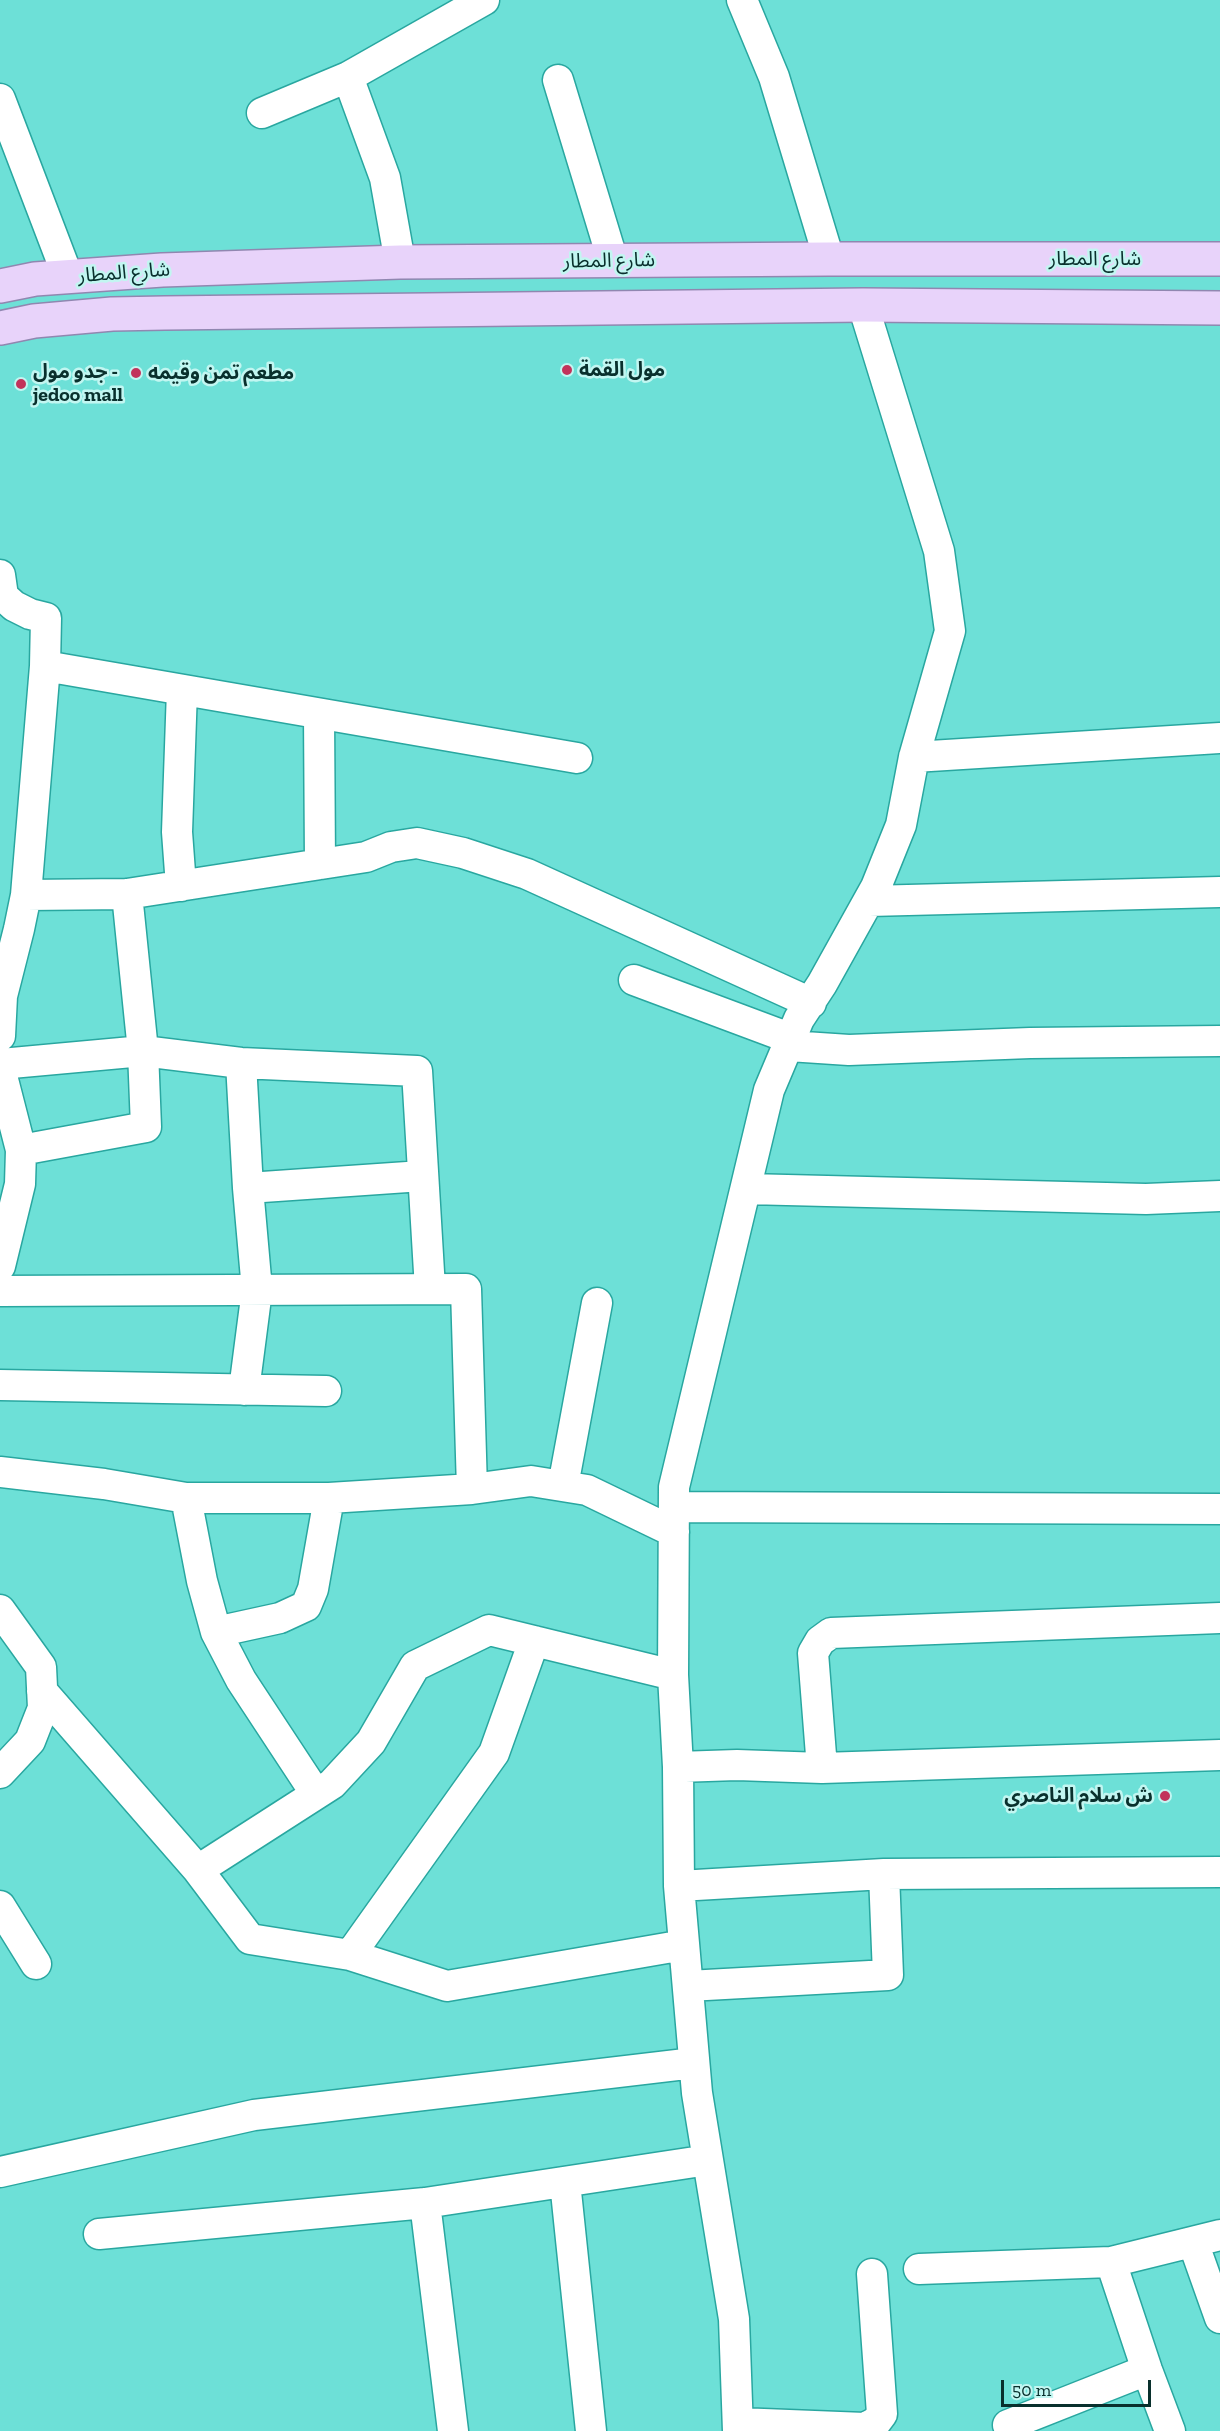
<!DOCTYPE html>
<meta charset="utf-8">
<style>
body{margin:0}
#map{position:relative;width:1220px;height:2431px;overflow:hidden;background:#6de0d7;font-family:"Zilla Slab",serif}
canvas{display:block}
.scale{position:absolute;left:1001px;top:2380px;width:150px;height:27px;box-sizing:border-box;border:3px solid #09302d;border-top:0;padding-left:8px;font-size:18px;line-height:21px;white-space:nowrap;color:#09302d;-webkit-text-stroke:4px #c2f6f1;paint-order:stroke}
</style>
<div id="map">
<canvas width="1220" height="2431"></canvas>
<div class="scale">50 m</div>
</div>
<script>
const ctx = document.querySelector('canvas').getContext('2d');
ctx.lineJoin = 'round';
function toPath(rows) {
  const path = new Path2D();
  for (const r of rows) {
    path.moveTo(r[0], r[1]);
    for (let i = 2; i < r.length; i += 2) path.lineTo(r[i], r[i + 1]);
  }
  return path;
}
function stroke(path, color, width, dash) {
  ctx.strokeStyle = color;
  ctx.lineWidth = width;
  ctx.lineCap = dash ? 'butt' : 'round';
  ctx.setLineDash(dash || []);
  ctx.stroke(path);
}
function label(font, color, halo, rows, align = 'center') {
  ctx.font = font + ' "Zilla Slab","Noto Sans Arabic",serif';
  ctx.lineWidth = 5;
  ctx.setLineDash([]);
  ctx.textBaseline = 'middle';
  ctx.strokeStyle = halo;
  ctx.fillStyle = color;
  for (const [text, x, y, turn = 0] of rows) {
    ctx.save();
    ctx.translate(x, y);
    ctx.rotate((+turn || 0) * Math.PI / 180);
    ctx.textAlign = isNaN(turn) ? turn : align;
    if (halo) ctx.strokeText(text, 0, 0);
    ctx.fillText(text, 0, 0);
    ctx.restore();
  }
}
const minor = toPath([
 [742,0,774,77,829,259],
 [348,77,385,178,400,262],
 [558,80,613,261],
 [0,99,68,277],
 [262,113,348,77,484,0],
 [0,575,3,596,14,606,30,614,46,618,45,666,26,895,19,929,2,996,0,1036],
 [45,666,577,758],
 [319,714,320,864],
 [914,757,1220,738],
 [181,886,177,832,182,690],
 [26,895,127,894,366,857,391,847,417,843,463,853,527,874,811,1003],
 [869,901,1220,892],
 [634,980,792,1039],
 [789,1046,849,1050,1030,1043,1220,1041],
 [241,1063,248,1188,257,1290,244,1390],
 [0,1064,143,1051,241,1063,417,1071,430,1289],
 [0,1068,21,1150,20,1184,0,1266],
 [21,1150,146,1127,143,1051,127,894],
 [248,1188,422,1176],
 [747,1189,1146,1199,1220,1196],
 [0,1291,466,1289,472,1489],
 [0,1385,326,1391],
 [0,1472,104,1484,186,1498,329,1498,472,1489,531,1481,587,1490,674,1532],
 [563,1486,597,1303],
 [186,1498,202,1581,216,1632,241,1680,316,1794],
 [674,1507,1220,1509],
 [0,1610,41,1667,43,1708,30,1741,0,1773],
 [216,1632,280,1618,306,1606,313,1589,329,1498],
 [42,1691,198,1870,250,1939,350,1955,494,1753,534,1641],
 [678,1767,737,1765,822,1768,1220,1755],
 [822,1768,813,1653,820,1641,831,1633,1220,1618],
 [198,1870,332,1784,371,1742,415,1666,489,1630,673,1675],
 [679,1886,884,1874,1220,1872],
 [0,1906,36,1964],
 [350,1955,447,1986,684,1945],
 [688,1986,888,1975,884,1874],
 [0,2172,254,2115,694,2063],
 [565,2182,591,2431],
 [425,2203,453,2431],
 [99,2234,425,2203,708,2160],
 [1193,2242,1220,2318],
 [1111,2262,1147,2370,1170,2431],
 [919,2269,1111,2262,1220,2235],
 [738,2423,865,2428,876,2422,882,2414,872,2274],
 [1008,2425,1147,2370],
 [738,2431,734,2319,697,2093,679,1886,678,1767,673,1675,674,1487,769,1090,799,1019,822,984,876,887,901,825,914,757,950,631,939,551,863,305]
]);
const major = toPath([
 [0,286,35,279,162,270,400,262,829,259,1220,259],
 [0,328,34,321,112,314,165,313,863,305,1220,308]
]);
const markers = [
 [567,370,6,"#c2335b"],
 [136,373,6,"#c2335b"],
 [21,384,6,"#c2335b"],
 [1165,1796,6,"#c2335b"]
];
const streetNames = [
 ["شارع المطار",1095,259],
 ["شارع المطار",609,261,-1],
 ["شارع المطار",124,273,-4]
];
const poiNames = [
 ["مول القمة",579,370],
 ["جدو مول -",33,372],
 ["jedoo mall",33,395],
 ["مطعم تمن وقيمه",148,373],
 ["ش سلام الناصري",1153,1796,"right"]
];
stroke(minor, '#29a7a0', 33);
stroke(major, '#9087b0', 36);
stroke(minor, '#fff', 30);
stroke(major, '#e8d3fa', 33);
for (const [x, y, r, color] of markers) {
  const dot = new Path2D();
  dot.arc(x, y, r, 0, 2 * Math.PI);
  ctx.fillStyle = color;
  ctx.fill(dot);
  stroke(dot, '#c2f6f1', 2);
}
label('20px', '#09302d', '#c2f6f1', streetNames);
label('bold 20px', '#09302d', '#c2f6f1', poiNames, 'left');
</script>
